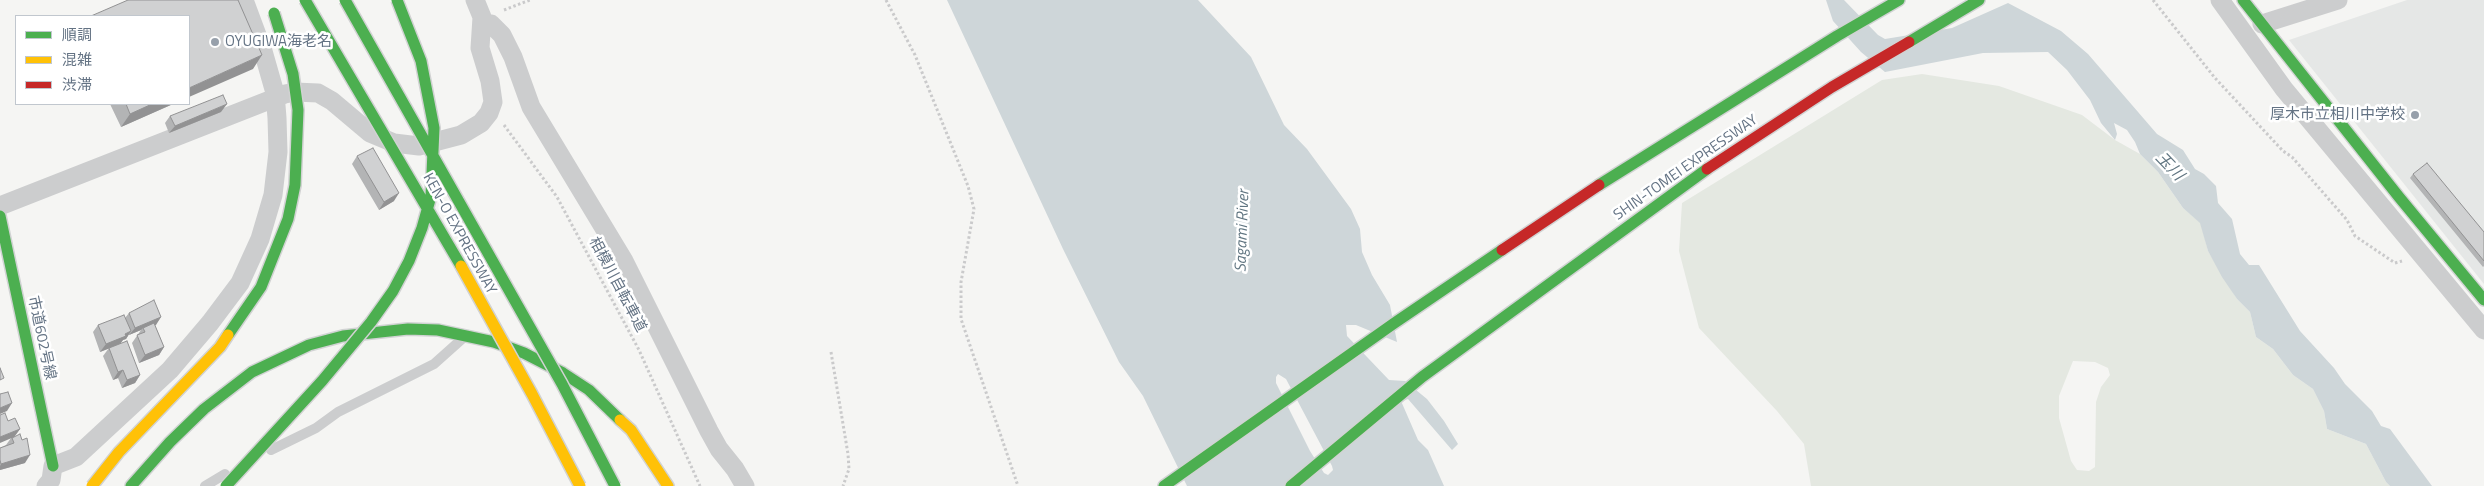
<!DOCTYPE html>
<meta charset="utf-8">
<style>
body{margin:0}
#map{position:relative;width:2484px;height:486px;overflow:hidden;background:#f5f5f3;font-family:"Titillium Web","Noto Sans JP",sans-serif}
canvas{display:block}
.legend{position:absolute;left:15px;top:15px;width:175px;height:90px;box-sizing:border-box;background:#fff;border:1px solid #c1c7ce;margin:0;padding:6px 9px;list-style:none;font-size:15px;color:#647384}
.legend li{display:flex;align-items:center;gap:10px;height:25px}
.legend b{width:25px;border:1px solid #c1c7ce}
</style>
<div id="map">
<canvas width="2484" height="486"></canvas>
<ul class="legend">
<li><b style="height:6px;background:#4caf50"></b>順調</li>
<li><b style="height:6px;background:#ffc107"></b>混雑</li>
<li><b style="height:6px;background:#c62828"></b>渋滞</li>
</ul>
</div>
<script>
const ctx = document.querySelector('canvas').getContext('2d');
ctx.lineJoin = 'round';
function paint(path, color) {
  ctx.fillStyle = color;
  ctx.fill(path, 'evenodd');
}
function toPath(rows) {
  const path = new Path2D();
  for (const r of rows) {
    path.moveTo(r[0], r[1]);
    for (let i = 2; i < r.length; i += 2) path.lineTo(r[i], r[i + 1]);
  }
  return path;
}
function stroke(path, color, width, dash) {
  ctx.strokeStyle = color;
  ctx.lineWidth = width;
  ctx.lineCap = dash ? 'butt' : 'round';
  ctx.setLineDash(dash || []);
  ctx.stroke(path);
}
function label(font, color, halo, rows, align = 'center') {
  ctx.font = font + ' "Titillium Web","Noto Sans JP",sans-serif';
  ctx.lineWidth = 5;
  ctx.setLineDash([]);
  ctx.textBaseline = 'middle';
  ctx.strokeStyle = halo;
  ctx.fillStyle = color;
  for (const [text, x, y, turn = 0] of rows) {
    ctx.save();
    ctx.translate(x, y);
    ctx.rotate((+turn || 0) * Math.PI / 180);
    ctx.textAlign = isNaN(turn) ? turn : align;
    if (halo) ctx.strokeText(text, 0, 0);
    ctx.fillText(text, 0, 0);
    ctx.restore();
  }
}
const built = toPath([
 [2407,0,2484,0,2484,284,2289,40]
]);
const green = toPath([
 [1922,74,1999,86,2082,115,2115,140,2140,154,2158,172,2183,208,2201,223,2208,251,2237,299,2250,312,2256,337,2273,349,2293,375,2313,389,2324,411,2327,429,2366,444,2386,482,2390,486,1811,486,1804,444,1777,411,1699,328,1679,251,1682,203,1882,80],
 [2073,361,2095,362,2108,368,2110,375,2101,387,2096,402,2095,467,2089,471,2077,470,2071,461,2059,418,2059,396]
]);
const water = toPath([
 [947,0,1198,0,1251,57,1284,125,1307,149,1351,209,1360,229,1362,252,1372,275,1390,305,1397,342,1356,325,1346,325,1347,336,1389,380,1405,381,1427,399,1444,421,1458,444,1452,450,1408,399,1401,401,1418,440,1428,450,1444,486,1187,486,1143,396,1119,362,1063,249],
 [1278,374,1286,379,1332,466,1333,470,1328,475,1324,473,1310,451,1276,383,1276,377],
 [1826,0,1844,0,1878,35,1885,39,1952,28,2008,3,2061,31,2088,54,2157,134,2183,150,2195,169,2204,174,2216,186,2218,203,2232,219,2240,254,2249,265,2259,265,2300,331,2334,368,2345,384,2372,411,2381,426,2390,429,2432,486,2390,486,2386,482,2366,444,2327,429,2324,411,2313,389,2293,375,2273,349,2256,337,2250,312,2237,299,2222,277,2208,251,2200,223,2183,208,2158,172,2140,154,2135,142,2127,130,2114,123,2117,134,2115,140,2101,123,2090,100,2067,70,2048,52,1983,53,1885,72,1861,52,1833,21]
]);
const path = toPath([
 [886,0,915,55,968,186,974,209,961,282,961,319,1018,486],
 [2153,0,2215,78,2283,151,2292,157,2347,220,2355,236,2395,263,2402,261],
 [504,10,530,0],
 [504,125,557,197,639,350,700,486],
 [831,352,848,454,849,469,843,486]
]);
const lane = toPath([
 [271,450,316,428,338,412,434,364,462,339],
 [205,486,225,474]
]);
const street = toPath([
 [2220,0,2284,89,2484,330],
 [482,23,491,24,502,35,513,57,531,107,624,261,709,431,719,449,735,469,745,486],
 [2262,24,2338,0],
 [0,206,285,94,295,92,318,93,332,101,370,133,394,143,419,146,461,135,481,123,489,113,493,102,490,81,480,48,482,17,475,0],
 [46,486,51,480,53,466,76,457,170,370,210,323,240,283,260,239,273,195,278,152,277,118,275,93,263,51,244,0]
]);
const fast = toPath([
 [2243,0,2399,197,2484,300],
 [1909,42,1979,0],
 [1599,185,1837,36,1899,0],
 [0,216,53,466],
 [131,486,170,442,204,409,252,372,309,345,343,336,408,329,438,330,494,342,524,353,563,373,589,390,620,420],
 [1164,486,1393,324,1502,250],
 [1291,486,1422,377,1707,169]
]);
const slow = toPath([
 [620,420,631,430,668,486]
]);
const jam = toPath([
 [1707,169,1832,87,1909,42],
 [1502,250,1599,185]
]);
const fastBridge = toPath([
 [305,0,461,266],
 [345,0,562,384,615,486],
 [228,335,261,287,288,219,295,185,298,110,293,74,274,13],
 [226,486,322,381,371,322,393,291,409,261,422,228,431,196,434,128,421,61,397,0]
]);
const slowBridge = toPath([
 [461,266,532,394,580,486],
 [92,486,119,452,220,347,228,335]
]);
const wall = toPath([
 [110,104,173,104,121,127],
 [221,112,169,133,165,123,170,116],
 [357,156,394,201,379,210,352,164],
 [2413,174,2484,232,2484,266,2483,267,2410,178],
 [129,313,161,317,155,325,164,347,159,355,139,363,132,343,141,330,129,335,129,334,126,339,123,340,120,344,100,352,93,332,98,325,125,318],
 [109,348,140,375,135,383,122,388,118,378,113,380,103,356],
 [8,421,20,429,15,436,25,463,0,470,0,448,6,445,11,438]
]);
const shadedWall = toPath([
 [262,55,253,69,189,97,189,88],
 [152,104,173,104,121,127,130,114],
 [227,104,221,112,169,133,175,126],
 [399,193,394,201,379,210,384,202],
 [161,317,156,325,144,329,143,328,141,330,129,335,135,328],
 [131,331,126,339,123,340,120,344,100,352,106,344],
 [164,347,159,355,139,363,145,355],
 [123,370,118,378,113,380,118,372],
 [140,375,135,383,122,388,127,380],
 [12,403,7,411,0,414,0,408],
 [20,429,14,437,0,443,0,437],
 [30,455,25,463,0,470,0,466,1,464]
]);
const building = toPath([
 [128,0,238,0,262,55,189,88,189,16,91,16,128,0],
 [223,95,227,104,175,126,170,116,223,95],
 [126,104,152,104,130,114,126,104],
 [373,148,399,193,384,202,357,156,373,148],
 [2427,163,2484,232,2484,261,2413,174,2427,163],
 [154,300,161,317,135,328,129,313,154,300],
 [124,315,131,331,125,334,126,336,106,344,98,325,124,315],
 [154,323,164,347,145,355,137,335,145,332,143,328,154,323],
 [127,341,140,375,127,380,123,370,118,372,109,348,127,341],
 [0,368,4,378,0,380,0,368],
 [8,392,12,403,0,408,0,394,8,392],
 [5,413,8,421,15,418,20,429,0,437,0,415,5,413],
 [20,434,22,440,27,438,30,455,1,464,0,460,0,448,14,443,12,438,20,434]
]);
const markers = [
 [215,42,5,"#97a0ab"],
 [2415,115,5,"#97a0ab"]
];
const poiNames = [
 ["OYUGIWA海老名",225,42],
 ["厚木市立相川中学校",2405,115,"right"]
];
const streetNames = [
 ["SHIN-TOMEI EXPRESSWAY",1686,168,-35],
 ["KEN-O EXPRESSWAY",459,234,61],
 ["相模川自転車道",617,285,62],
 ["市道602号線",41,338,78]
];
const waterNames = [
 ["玉川",2169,167,46],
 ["Sagami River",1243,231,-88]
];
paint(built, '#e5e7e6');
paint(green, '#e4e8e1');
paint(water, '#ced6d9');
stroke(fast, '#d1d3d3', 14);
stroke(slow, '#d1d3d3', 14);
stroke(jam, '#d1d3d3', 14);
stroke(path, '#cacacb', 3, [2.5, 2.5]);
stroke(lane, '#cccdce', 10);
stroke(street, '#cccdce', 19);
stroke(fast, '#4caf50', 11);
stroke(slow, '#ffc107', 11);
stroke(jam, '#c62828', 11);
stroke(fastBridge, '#d1d2d2', 14, []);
stroke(slowBridge, '#d1d2d2', 14, []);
stroke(fastBridge, '#4caf50', 11);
stroke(slowBridge, '#ffc107', 11);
paint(wall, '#b3b4b5');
paint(shadedWall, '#929293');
paint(building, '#d0d1d2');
stroke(building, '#929293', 1);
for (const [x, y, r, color] of markers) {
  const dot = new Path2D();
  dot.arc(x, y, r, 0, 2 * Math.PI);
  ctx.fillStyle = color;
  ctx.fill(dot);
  stroke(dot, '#fff', 2);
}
label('15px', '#647384', '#fff', poiNames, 'left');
label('15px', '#647384', '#fff', streetNames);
label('italic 16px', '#607581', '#fff', waterNames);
</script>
